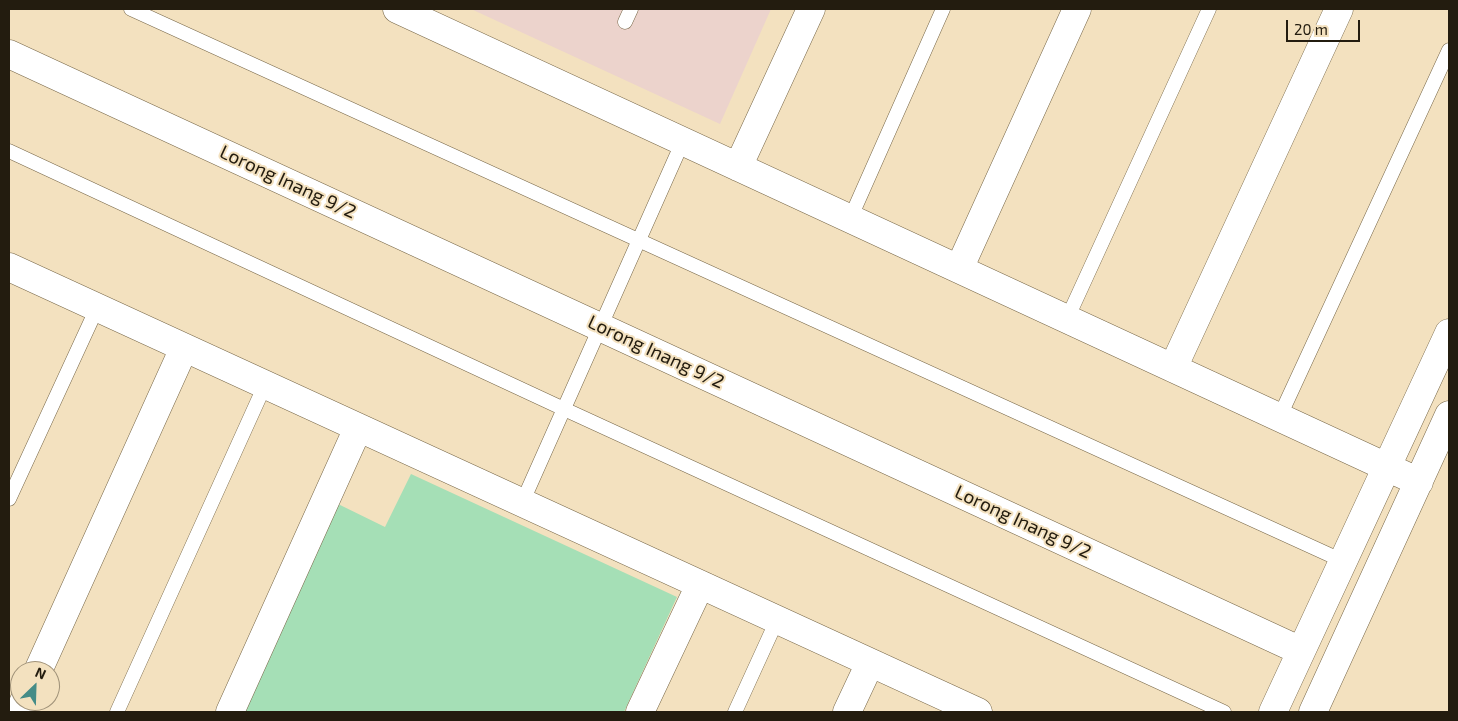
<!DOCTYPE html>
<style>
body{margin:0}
#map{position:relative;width:1458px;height:721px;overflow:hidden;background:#f3e1bf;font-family:"Exo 2",sans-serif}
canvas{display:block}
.frame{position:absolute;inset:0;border:10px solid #231c0f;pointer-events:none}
.north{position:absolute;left:10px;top:661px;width:50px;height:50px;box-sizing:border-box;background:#f3e1bf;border:1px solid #a09279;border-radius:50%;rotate:24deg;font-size:14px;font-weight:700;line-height:20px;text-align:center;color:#231c0f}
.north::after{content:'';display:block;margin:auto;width:18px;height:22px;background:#458c87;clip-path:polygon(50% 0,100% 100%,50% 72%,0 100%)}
.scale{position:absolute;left:1286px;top:20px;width:74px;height:22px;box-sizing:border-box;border:2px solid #231c0f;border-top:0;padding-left:6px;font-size:15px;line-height:18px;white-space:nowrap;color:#231c0f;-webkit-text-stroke:4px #f3e1bf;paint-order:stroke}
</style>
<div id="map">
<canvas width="1458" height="721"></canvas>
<div class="frame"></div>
<div class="north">N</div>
<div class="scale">20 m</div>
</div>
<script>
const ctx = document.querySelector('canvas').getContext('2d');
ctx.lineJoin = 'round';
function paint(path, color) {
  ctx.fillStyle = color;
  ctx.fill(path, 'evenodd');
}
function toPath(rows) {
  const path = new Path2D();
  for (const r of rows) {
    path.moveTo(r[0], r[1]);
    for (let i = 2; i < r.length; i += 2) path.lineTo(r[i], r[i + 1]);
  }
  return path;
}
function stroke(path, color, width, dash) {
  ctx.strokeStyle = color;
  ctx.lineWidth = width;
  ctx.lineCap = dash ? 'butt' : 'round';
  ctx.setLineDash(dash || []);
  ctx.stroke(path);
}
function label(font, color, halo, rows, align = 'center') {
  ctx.font = font + ' "Exo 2",sans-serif';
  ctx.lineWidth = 4;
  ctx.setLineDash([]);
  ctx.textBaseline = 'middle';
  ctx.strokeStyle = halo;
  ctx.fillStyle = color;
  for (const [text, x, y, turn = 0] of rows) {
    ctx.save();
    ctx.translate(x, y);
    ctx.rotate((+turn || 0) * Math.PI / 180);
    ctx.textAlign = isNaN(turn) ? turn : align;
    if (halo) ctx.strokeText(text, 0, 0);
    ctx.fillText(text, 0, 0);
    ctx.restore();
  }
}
const education = toPath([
 [471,9,771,9,720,124]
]);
const green = toPath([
 [411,474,677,597,624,712,235,712,336,503,385,527]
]);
const lane = toPath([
 [131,9,1343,561],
 [625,22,631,9],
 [9,151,564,409,1224,712],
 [850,219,943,9],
 [1067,319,1209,9],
 [1279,418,1449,50],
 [9,499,97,308],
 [522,503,683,141],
 [117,712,265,385],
 [735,712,777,620]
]);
const street = toPath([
 [397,9,1419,482],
 [9,54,1301,651],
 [738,167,811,9],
 [9,267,978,712],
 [959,269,1077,9],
 [1173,368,1339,9],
 [38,671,184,348],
 [19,712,24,701],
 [230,712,358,428],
 [640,712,700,585],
 [847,712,870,663],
 [1273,712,1449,333],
 [1313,712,1449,415]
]);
const streetNames = [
 ["Lorong Inang 9/2",288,182,25],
 ["Lorong Inang 9/2",656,352,25],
 ["Lorong Inang 9/2",1023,522,25]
];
paint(education, '#ecd3cc');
paint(green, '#a5dfb6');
stroke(lane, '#776748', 15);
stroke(street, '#776748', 29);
stroke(lane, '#fff', 14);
stroke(street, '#fff', 28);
label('19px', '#231c0f', '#f3e1bf', streetNames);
</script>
